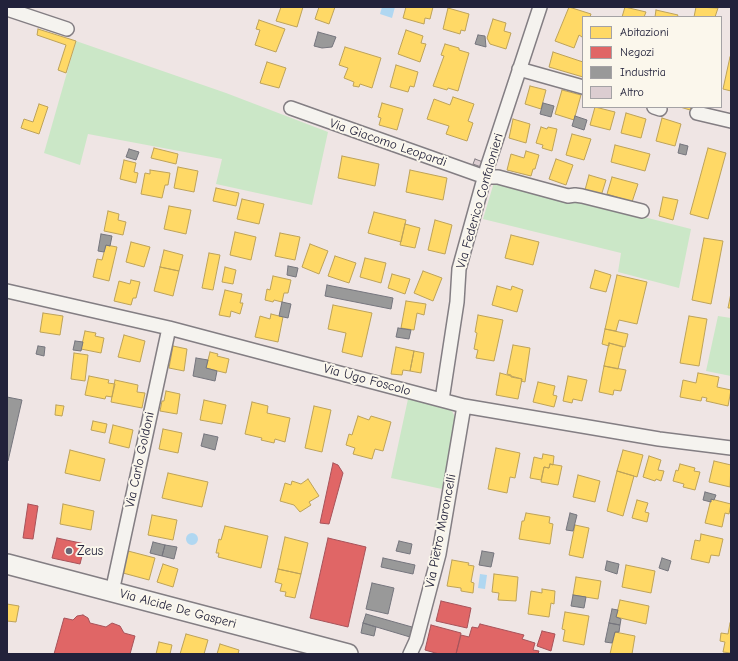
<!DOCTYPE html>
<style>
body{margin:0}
#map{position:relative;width:738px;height:661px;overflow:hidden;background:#efe5e4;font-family:"Comic Neue",sans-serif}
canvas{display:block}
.frame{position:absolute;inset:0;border:8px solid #22223b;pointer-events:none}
.legend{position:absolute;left:582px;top:16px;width:140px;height:92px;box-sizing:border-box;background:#fbf7ec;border:1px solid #a4a2a5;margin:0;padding:5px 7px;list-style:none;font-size:12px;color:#22223b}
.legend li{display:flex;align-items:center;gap:8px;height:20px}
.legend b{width:20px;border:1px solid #a4a2a5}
</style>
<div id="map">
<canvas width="738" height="661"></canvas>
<div class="frame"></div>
<ul class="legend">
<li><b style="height:11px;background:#ffd966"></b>Abitazioni</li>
<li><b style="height:11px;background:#e06666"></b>Negozi</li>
<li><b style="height:11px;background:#999"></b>Industria</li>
<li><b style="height:11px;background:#dccdd1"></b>Altro</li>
</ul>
</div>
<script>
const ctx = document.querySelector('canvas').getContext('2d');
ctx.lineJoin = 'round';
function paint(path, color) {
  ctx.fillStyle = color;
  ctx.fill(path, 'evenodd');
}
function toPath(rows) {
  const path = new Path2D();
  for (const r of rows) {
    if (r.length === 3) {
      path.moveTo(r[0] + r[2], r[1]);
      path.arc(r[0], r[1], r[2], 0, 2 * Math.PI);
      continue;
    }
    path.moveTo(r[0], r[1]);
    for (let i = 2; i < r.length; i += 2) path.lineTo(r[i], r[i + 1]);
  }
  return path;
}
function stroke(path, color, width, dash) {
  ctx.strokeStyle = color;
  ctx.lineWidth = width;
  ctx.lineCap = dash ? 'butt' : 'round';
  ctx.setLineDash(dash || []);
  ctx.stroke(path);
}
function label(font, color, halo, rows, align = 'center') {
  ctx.font = font + ' "Comic Neue",sans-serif';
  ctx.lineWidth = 4;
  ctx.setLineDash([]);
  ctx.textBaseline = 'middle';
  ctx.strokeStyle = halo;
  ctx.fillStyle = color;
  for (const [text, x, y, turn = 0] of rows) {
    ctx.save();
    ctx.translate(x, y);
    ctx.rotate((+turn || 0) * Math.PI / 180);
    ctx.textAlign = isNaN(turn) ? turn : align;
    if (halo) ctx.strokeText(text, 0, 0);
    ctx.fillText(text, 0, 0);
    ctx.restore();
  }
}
const green = toPath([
 [76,41,226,93,328,132,312,205,216,184,222,159,88,134,80,165,44,153],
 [495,179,691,229,679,288,618,272,621,253,483,219],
 [718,316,731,318,731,376,706,371],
 [408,399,443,406,452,411,455,417,456,427,442,489,391,478]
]);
const water = toPath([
 [382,7,395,7,392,18,380,14],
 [192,539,6],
 [480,574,487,575,485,589,478,588]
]);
const homes = toPath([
 [281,7,303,7,297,27,276,21,281,7],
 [319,7,335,7,329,24,315,19,319,7],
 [406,7,433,7,430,19,425,18,424,24,403,18,406,7],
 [569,7,591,14,590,17,583,17,583,34,582,37,579,35,574,48,555,41,569,7],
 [625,7,646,12,644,17,622,17,625,7],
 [696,7,718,8,715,17,694,17,696,7],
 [448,8,469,14,465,31,461,30,460,34,443,29,448,8],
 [656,10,678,15,677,17,655,17,656,10],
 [493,19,506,23,504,31,511,33,506,49,490,44,487,38,493,19],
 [259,20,285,29,276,52,255,45,260,30,256,29,259,20],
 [38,29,76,41,66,73,58,70,66,45,37,35,38,29],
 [406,30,423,36,421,43,426,44,420,62,398,54,406,30],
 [445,44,459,48,459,50,469,53,458,91,448,88,447,90,433,86,444,56,441,55,445,44],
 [345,47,381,58,372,88,360,84,359,87,353,86,354,82,344,78,348,68,339,65,345,47],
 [553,52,583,62,583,77,549,67,553,52],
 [730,57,731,57,731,91,723,89,730,57],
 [267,62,286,68,279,88,260,83,267,62],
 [396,65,418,72,414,87,410,86,408,92,390,87,396,65],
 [530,86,546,90,541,109,525,104,530,86],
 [562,90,581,95,574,120,555,114,562,90],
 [453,97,474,104,468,121,473,123,467,141,446,134,449,126,427,119,434,99,450,105,453,97],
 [382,103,403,109,397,130,379,125,381,118,378,117,382,103],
 [39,104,48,107,39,134,21,128,24,119,33,122,39,104],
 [595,107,615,112,610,130,590,125,595,107],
 [680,107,691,107,690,110,680,107],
 [626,113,646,119,641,138,621,133,626,113],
 [662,118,681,124,675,146,656,141,662,118],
 [513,119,530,124,526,143,509,138,513,119],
 [541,127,547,129,548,127,557,129,552,151,542,148,543,145,536,143,541,127],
 [572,134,591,139,584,160,566,155,572,134],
 [615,145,650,154,645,171,611,162,615,145],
 [154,148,178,154,176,164,151,158,154,148],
 [708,148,726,153,708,219,690,214,708,148],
 [526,151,539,155,535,169,533,169,531,176,507,170,511,154,524,158,526,151],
 [342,156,379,164,375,186,338,178,342,156],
 [556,159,573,165,566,185,549,179,556,159],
 [124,160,136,163,134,172,138,173,136,183,120,179,124,160],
 [178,167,198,171,194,192,174,188,178,167],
 [150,170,170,173,168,185,165,185,162,198,141,194,145,173,150,174,150,170],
 [410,170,447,178,443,200,406,192,410,170],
 [589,175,606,180,601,196,585,190,589,175],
 [612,177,638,184,632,202,607,194,612,177],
 [216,188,239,193,236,206,213,201,216,188],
 [663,197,678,200,673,220,659,216,663,197],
 [242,199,264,204,259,224,237,219,242,199],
 [169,206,191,210,186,234,164,229,169,206],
 [108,211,119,214,118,220,126,222,123,235,104,231,108,211],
 [374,212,406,220,401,242,368,233,374,212],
 [435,220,452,225,445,254,428,250,435,220],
 [405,224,420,228,415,248,400,245,405,224],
 [235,232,256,237,251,260,230,255,235,232],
 [280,233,300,237,295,260,275,256,280,233],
 [511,235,539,242,533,265,505,258,511,235],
 [704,238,723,241,711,304,692,300,704,238],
 [131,242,150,247,144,267,126,262,131,242],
 [310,244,328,251,319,274,302,267,310,244],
 [106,245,117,247,109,281,93,277,97,259,102,260,106,245],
 [164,250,183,255,179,271,160,267,164,250],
 [209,253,220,255,213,290,202,288,209,253],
 [335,256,356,263,349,283,328,276,335,256],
 [365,258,386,263,381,283,360,277,365,258],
 [160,267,179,271,173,296,154,291,160,267],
 [225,267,236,270,233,284,222,282,225,267],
 [595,270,611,275,606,292,590,288,595,270],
 [423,271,442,278,433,301,414,293,423,271],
 [392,274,410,279,405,294,388,288,392,274],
 [617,275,647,282,637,324,619,320,616,331,605,329,617,275],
 [273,276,291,280,288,293,284,293,282,302,274,300,273,302,265,300,267,289,270,290,273,276],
 [131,280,140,282,136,298,133,298,131,305,114,301,119,281,130,284,131,280],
 [497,286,511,290,512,286,523,290,517,312,492,305,497,286],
 [225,290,242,294,240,303,243,303,240,314,231,311,230,317,219,315,225,290],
 [731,293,731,308,728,308,731,293],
 [406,301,426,304,424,315,417,313,414,330,401,328,406,301],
 [333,305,372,313,362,357,342,352,346,333,328,329,333,305],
 [43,313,63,316,60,335,40,332,43,313],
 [271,314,283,317,278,342,255,337,260,316,270,319,271,314],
 [478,315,503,320,494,361,476,358,478,350,474,349,477,333,475,332,478,315],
 [689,316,707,319,699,366,680,363,689,316],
 [605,329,628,334,625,347,609,343,609,346,602,344,605,329],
 [85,331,96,333,95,336,104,338,101,353,81,349,85,331],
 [124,335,145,341,140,362,118,357,124,335],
 [609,343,623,347,618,369,604,366,609,343],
 [513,345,530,348,525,382,521,381,522,379,511,377,511,375,507,374,513,345],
 [173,346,187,349,184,371,169,368,173,346],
 [396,347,414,351,410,371,403,370,402,375,391,374,396,347],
 [414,351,424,353,421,373,410,371,414,351],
 [210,352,218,354,217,356,229,359,226,373,206,368,210,352],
 [74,353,88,355,85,381,71,379,74,353],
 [604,366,626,370,621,391,614,390,613,395,599,392,604,366],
 [500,373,522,379,518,399,496,395,500,373],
 [698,373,719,377,717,387,731,390,728,406,706,401,707,398,702,397,701,401,680,397,683,380,696,383,698,373],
 [89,376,109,380,108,383,115,384,112,397,106,396,105,399,85,395,89,376],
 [568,376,587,380,582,401,573,399,572,403,563,401,568,376],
 [115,380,138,385,137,392,145,393,142,408,111,402,115,380],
 [538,382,555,386,553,395,557,396,554,407,533,402,538,382],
 [166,391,180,394,177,414,160,411,162,401,164,401,166,391],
 [204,400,226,405,222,424,200,420,204,400],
 [252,402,268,406,267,413,290,418,285,442,275,439,274,443,261,440,262,438,245,434,252,402],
 [56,405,64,406,62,416,55,415,56,405],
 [314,406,331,410,322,452,305,448,314,406],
 [358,416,369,420,371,416,391,422,383,451,375,449,372,459,353,454,355,448,346,445,349,434,352,435,358,416],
 [93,421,107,424,105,433,91,430,93,421],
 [113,425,133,430,129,448,109,443,113,425],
 [163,429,182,433,178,453,159,449,163,429],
 [496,448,520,453,515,478,510,477,507,493,488,489,496,448],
 [70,450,105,459,100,481,65,473,70,450],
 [623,450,643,455,637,477,617,471,623,450],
 [543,454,554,456,553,465,550,464,549,468,544,467,541,480,530,478,534,457,542,459,543,454],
 [649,456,661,460,658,470,664,471,661,481,656,479,655,481,643,477,649,456],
 [714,461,731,465,730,487,709,482,714,461],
 [550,464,562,466,558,485,541,482,544,467,549,468,550,464],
 [680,464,695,468,694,471,700,472,695,490,683,487,684,484,673,481,676,470,678,471,680,464],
 [617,471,634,476,623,516,607,511,617,471],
 [168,473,208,482,202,507,162,498,168,473],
 [578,475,600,481,595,502,573,497,578,475],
 [308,479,319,496,309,502,311,505,300,512,294,505,280,501,285,483,291,485,292,481,301,484,308,479],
 [711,499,731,504,729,514,725,513,722,527,705,523,711,499],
 [637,500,648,503,645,512,649,513,647,522,632,518,637,500],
 [63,504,94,511,91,530,60,524,63,504],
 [526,513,550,517,549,523,553,524,550,544,519,539,522,521,524,521,526,513],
 [152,515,177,520,173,540,148,535,152,515],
 [575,525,589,528,583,558,569,555,575,525],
 [225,526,268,536,261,568,218,557,219,553,216,553,219,539,221,540,225,526],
 [701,534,723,539,719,556,711,555,709,563,691,559,695,540,700,541,701,534],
 [285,537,308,543,301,574,278,569,285,537],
 [128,551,155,558,149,580,123,573,128,551],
 [452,560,469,563,468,565,474,566,471,582,474,583,473,593,461,591,461,588,447,586,452,560],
 [163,564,178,569,173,587,157,582,163,564],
 [626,565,655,571,651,593,622,587,626,565],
 [278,569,301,574,295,598,285,596,286,592,280,591,282,584,275,582,278,569],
 [494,574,518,577,516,601,498,600,499,593,492,592,494,574],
 [576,577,601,581,598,599,573,595,576,577],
 [542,589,555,591,554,604,551,603,549,617,528,614,531,591,542,593,542,589],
 [620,600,649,606,646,624,616,617,620,600],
 [7,604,19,606,16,622,7,621,7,604],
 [565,612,589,616,584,645,563,641,565,630,562,629,565,612],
 [730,623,731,623,731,653,723,652,725,642,720,641,721,633,728,634,730,623],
 [615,632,635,636,632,654,610,654,615,632],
 [186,634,208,640,204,654,180,654,186,634],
 [159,642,172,645,170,654,156,654,159,642],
 [220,644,239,650,238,654,217,654,220,644]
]);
const shops = toPath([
 [333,463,338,465,343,473,329,524,320,523,333,463],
 [28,504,38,506,33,539,23,538,28,504],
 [57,538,85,544,80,564,52,558,57,538],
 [328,538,366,547,348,627,310,618,328,538],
 [441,601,471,608,467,628,436,621,441,601],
 [83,615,88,618,90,623,106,627,112,623,120,626,124,633,135,636,130,654,54,654,64,618,73,620,77,616,83,615],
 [480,624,524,635,522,639,535,643,533,650,539,651,538,654,456,654,461,635,469,637,472,627,478,628,480,624],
 [431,625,461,633,456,654,439,654,425,650,431,625],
 [542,631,555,634,551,651,537,646,542,631]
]);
const industry = toPath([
 [318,32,336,37,332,47,322,48,314,46,318,32],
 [478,35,485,36,486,47,475,44,478,35],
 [543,103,554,106,551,117,540,114,543,103],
 [575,116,587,120,584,130,572,126,575,116],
 [680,144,688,146,686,155,678,153,680,144],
 [129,149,139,152,136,160,126,157,129,149],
 [101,234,112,236,110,246,106,245,104,252,98,251,101,234],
 [288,266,298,268,296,277,287,275,288,266],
 [327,285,393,298,391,309,325,296,327,285],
 [282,302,291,304,288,318,279,316,282,302],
 [398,328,411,330,409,339,396,337,398,328],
 [75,341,83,342,81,351,73,350,75,341],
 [38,346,45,347,44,356,36,354,38,346],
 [196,358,208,360,206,368,217,371,215,381,193,376,196,358],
 [7,397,22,400,8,461,7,461,7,397],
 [204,434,218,437,215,450,201,446,204,434],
 [705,492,716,495,714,500,711,499,711,502,703,500,705,492],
 [570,513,577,515,573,531,566,530,570,513],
 [399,541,412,544,410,554,396,551,399,541],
 [153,542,165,545,162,556,150,553,153,542],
 [165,545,177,547,174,559,162,556,165,545],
 [482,551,494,553,491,567,479,565,482,551],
 [383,558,415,565,413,574,381,567,383,558],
 [662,558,671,561,668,571,659,568,662,558],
 [607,561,619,564,617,574,605,570,607,561],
 [372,583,394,588,388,614,366,609,372,583],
 [573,595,586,597,584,608,571,606,573,595],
 [612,609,618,610,616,617,621,619,620,625,609,623,612,609],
 [366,614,412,627,410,637,363,623,366,614],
 [363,623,376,627,374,636,361,633,363,623],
 [609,623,620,625,619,632,615,632,612,643,605,642,609,623]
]);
const building = toPath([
 [475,159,483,162,481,167,473,164,475,159]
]);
const minor = toPath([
 [7,9,67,29],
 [519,69,583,87],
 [654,107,660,109],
 [291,108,485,177,498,177,568,196,575,195,582,196,642,211],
 [697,113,731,121],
 [7,291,169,328,464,406,659,439,731,448],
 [442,400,457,302,459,269,487,168,540,7],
 [112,592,169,328],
 [410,654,416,641,439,554,464,406]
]);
const secondary = toPath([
 [7,564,348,654]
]);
const markers = [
 [69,551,4,"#6a6676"]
];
const streetNames = [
 ["Via Giacomo Leopardi",388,143,19],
 ["Via Federico Confalonieri",480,201,-74],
 ["Via Ugo Foscolo",367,380,15],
 ["Via Carlo Goldoni",140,460,-78],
 ["Via Pietro Maroncelli",441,531,-79],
 ["Via Alcide De Gasperi",178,609,15]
];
const poiNames = [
 ["Zeus",77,551]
];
paint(green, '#cbe7c7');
paint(water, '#b0d7f1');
paint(homes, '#ffd966');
stroke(homes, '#bda259', 1);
paint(shops, '#e06666');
stroke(shops, '#a75259', 1);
paint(industry, '#999');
stroke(industry, '#75757d', 1);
paint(building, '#dccdd1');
stroke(building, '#837e83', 1);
stroke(minor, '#837e83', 16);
stroke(secondary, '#837e83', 22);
stroke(minor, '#f5f3ef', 13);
stroke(secondary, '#f5f3ef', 19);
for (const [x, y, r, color] of markers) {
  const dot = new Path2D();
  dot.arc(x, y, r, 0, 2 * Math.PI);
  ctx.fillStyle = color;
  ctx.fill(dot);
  stroke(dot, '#fbf7ec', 1.5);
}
label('13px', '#22223b', '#fbf7ec', streetNames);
label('13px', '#22223b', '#fbf7ec', poiNames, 'left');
</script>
